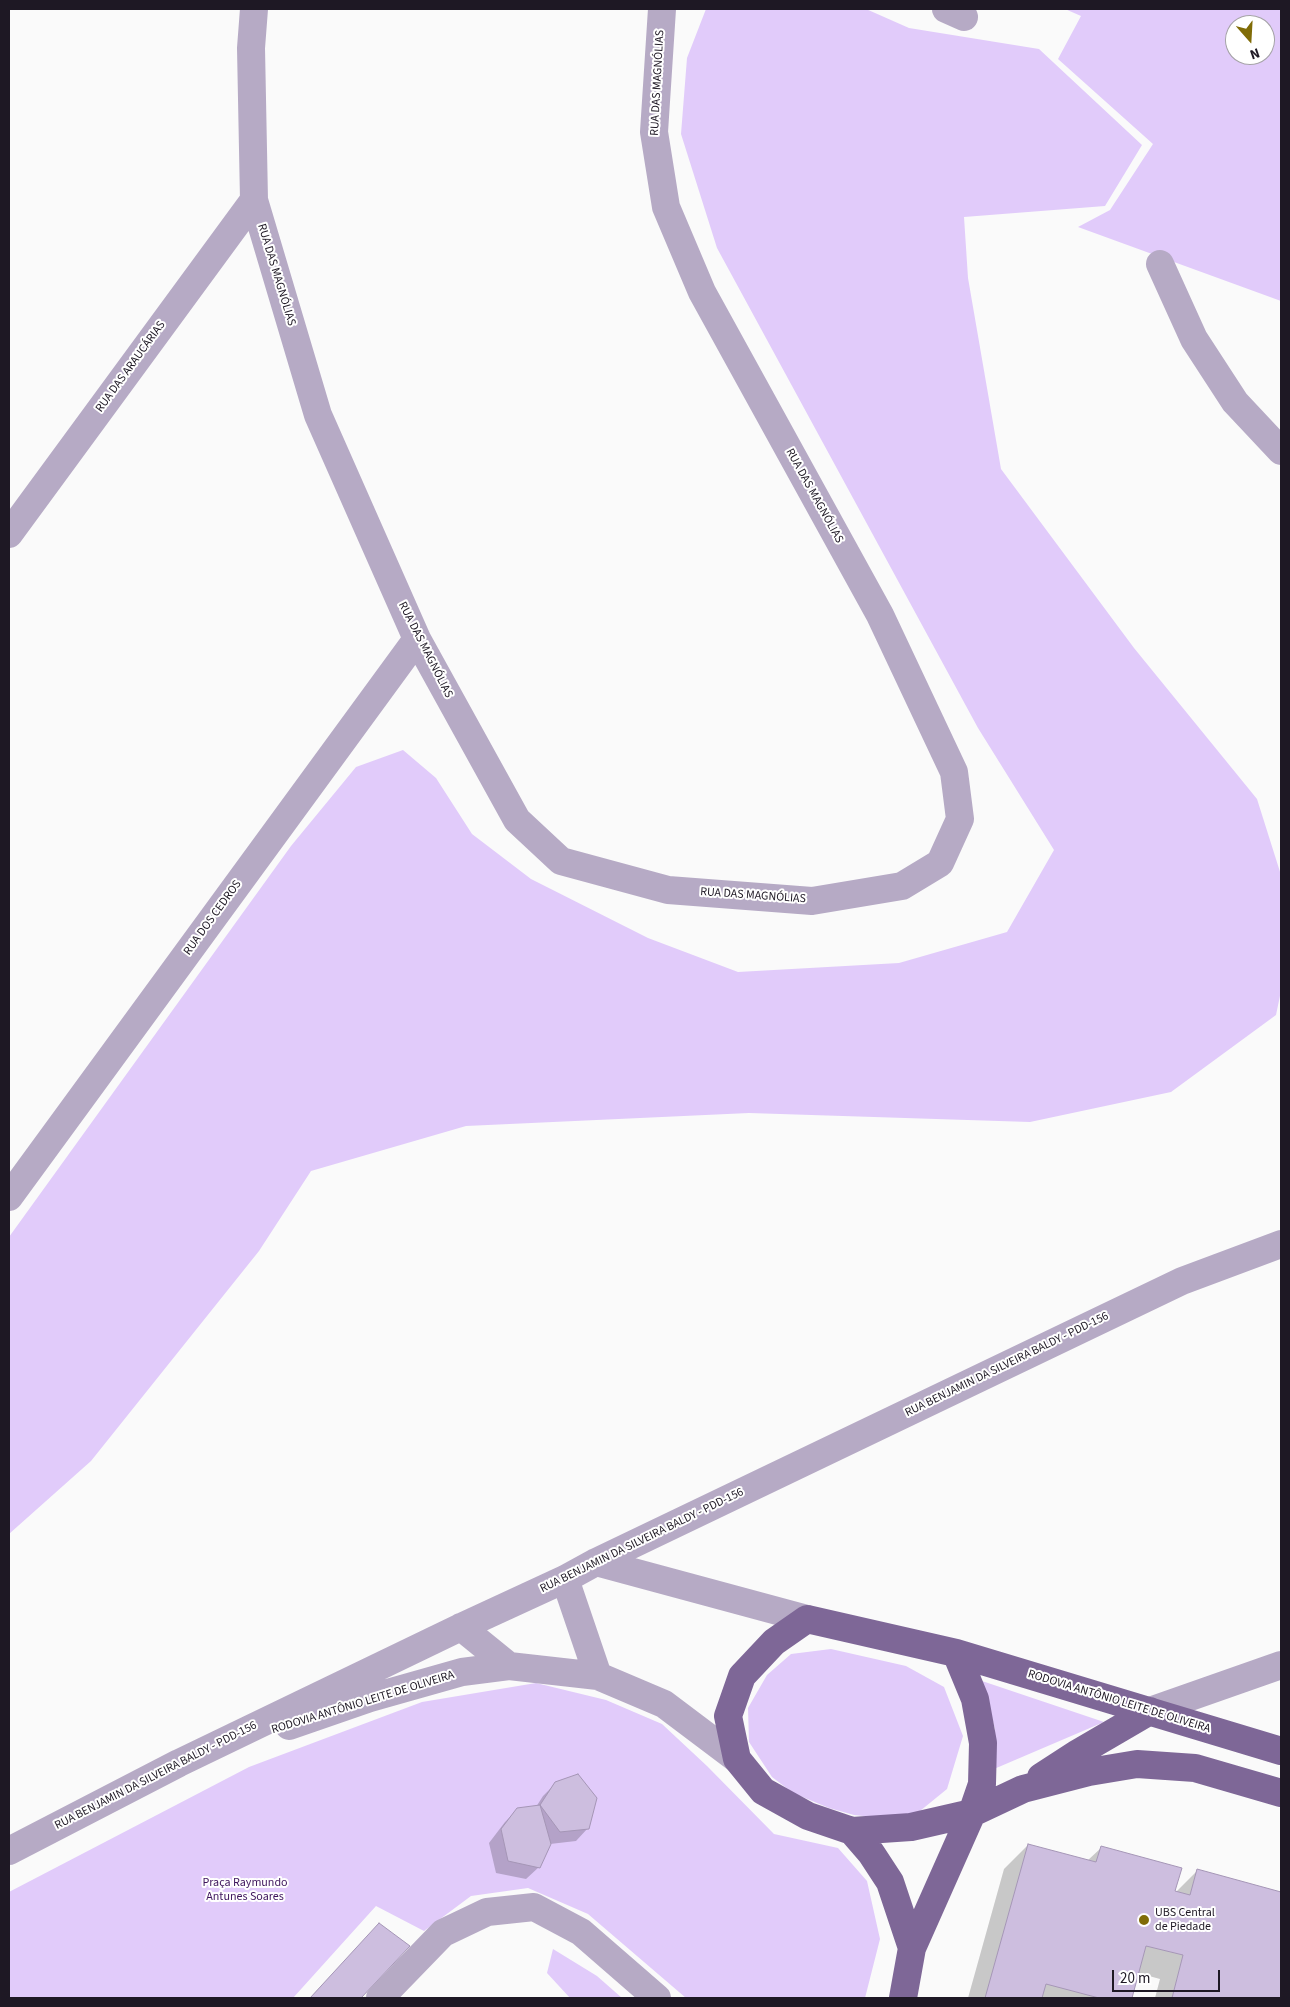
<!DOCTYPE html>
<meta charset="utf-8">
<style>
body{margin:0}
#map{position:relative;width:1290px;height:2007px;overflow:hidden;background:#fafafa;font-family:"Source Sans 3",sans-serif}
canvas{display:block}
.frame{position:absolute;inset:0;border:10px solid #1e1824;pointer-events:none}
.north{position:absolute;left:1225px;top:15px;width:50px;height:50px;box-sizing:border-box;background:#fff;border:1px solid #a5a3a7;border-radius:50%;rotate:161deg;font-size:14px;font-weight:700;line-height:20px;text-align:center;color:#1e1824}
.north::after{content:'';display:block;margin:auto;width:18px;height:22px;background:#806c07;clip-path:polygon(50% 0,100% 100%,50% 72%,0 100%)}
.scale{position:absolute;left:1112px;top:1970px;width:108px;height:22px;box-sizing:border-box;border:2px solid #1e1824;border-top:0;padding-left:6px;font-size:15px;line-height:18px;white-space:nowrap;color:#1e1824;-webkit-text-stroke:4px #fff;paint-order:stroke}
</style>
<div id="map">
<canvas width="1290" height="2007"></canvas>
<div class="frame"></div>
<div class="north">N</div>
<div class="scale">20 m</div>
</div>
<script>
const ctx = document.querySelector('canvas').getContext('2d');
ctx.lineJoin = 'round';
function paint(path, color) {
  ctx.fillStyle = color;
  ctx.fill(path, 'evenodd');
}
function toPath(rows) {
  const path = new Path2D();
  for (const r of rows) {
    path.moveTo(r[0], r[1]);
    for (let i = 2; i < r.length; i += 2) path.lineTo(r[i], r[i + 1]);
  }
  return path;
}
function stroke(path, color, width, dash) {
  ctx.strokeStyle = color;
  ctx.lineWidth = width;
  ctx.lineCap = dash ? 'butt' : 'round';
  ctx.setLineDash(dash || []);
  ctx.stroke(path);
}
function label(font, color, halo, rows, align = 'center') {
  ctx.font = font + ' "Source Sans 3",sans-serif';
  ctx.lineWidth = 4;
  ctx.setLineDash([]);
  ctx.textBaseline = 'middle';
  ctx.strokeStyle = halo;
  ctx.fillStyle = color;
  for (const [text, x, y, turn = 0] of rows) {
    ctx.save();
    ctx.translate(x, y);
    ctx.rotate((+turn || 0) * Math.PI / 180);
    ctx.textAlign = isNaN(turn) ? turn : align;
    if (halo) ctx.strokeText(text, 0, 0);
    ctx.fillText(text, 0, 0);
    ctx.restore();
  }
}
const green = toPath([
 [706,9,866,9,909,28,1039,49,1142,145,1105,206,964,217,968,278,1001,469,1134,648,1257,799,1281,875,1281,991,1276,1015,1171,1092,1030,1122,749,1113,466,1126,311,1171,259,1251,91,1461,9,1534,9,1237,291,846,356,767,403,750,436,778,472,834,531,879,648,938,738,972,899,963,1007,932,1054,850,978,728,717,248,681,134,687,58],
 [1065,9,1281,9,1281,301,1078,227,1110,210,1153,144,1058,59,1081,16],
 [1235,25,1265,25,1265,55,1235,55],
 [831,1649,906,1666,944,1687,963,1736,947,1789,920,1811,891,1819,854,1815,829,1808,793,1793,772,1777,749,1742,748,1708,767,1675,791,1654],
 [982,1681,1104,1722,994,1769,995,1729],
 [536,1683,606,1700,662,1724,707,1766,774,1834,838,1848,867,1881,880,1939,865,1998,686,1998,588,1914,528,1888,471,1896,424,1931,376,1906,293,1998,9,1998,9,1892,249,1767,422,1702],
 [553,1949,597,1976,622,1998,570,1998,547,1973]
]);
const shadow = toPath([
 [556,1783,588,1828,576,1841,550,1844,539,1867,526,1879,496,1873,489,1843,505,1822,518,1809,536,1807,543,1796],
 [1028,1845,1087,1861,1101,1848,1176,1892,1197,1871,1281,1894,1281,1998,1155,1998,1160,1979,1138,1973,1131,1998,968,1998,1004,1869],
 [379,1925,408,1947,359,1998,310,1998]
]);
const building = toPath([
 [578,1774,597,1798,589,1829,560,1832,540,1805,555,1782,578,1774],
 [540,1805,551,1844,540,1868,508,1861,501,1829,517,1808,540,1805],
 [1028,1844,1096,1862,1101,1846,1182,1868,1175,1891,1190,1895,1197,1869,1281,1892,1281,1998,1172,1998,1183,1955,1146,1946,1132,1998,1099,1998,1046,1984,1042,1998,985,1998,1028,1844],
 [379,1923,410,1946,361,1998,310,1998,379,1923]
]);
const minor = toPath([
 [254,9,251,48,254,200,318,415,417,639,517,820,561,861,668,890,812,901,902,886,940,863,960,819,954,772,880,615,702,292,666,207,654,132,662,9],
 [946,9,964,17],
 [1160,264,1194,339,1235,402,1281,451],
 [9,534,254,200],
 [9,1197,417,639],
 [596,1562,807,1619],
 [565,1579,598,1676],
 [461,1627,509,1666],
 [1150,1711,1281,1665],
 [289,1726,370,1698,462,1672,509,1666,598,1676,664,1704,737,1759],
 [9,1851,179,1763,461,1627,565,1579,596,1562,1182,1281,1281,1244],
 [380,1998,443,1933,487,1912,534,1907,581,1932,657,1998]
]);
const major = toPath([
 [956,1653,975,1699,983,1743,982,1784,972,1813,911,1827,852,1831,808,1816,763,1791,737,1759,728,1716,742,1676,774,1642,807,1619,956,1653,1281,1751],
 [1041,1777,1078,1753,1150,1711],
 [852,1831,871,1853,890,1882,912,1948],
 [903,1998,912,1948,972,1813,1023,1789,1089,1772,1137,1764,1195,1768,1281,1793]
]);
const markers = [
 [1144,1920,6,"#806c07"]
];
const streetNames = [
 ["RUA DAS MAGNÓLIAS",658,83,-87],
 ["RUA DAS MAGNÓLIAS",276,275,73],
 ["RUA DAS ARAUCÁRIAS",131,367,-54],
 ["RUA DAS MAGNÓLIAS",814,496,61],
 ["RUA DAS MAGNÓLIAS",425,650,63],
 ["RUA DAS MAGNÓLIAS",753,896,4],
 ["RUA DOS CEDROS",213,918,-54],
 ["RUA BENJAMIN DA SILVEIRA BALDY - PDD-156",1007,1365,-26],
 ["RUA BENJAMIN DA SILVEIRA BALDY - PDD-156",642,1541,-26],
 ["RODOVIA ANTÔNIO LEITE DE OLIVEIRA",1119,1702,17],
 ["RODOVIA ANTÔNIO LEITE DE OLIVEIRA",363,1703,-17],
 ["RUA BENJAMIN DA SILVEIRA BALDY - PDD-156",156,1776,-27]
];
const parkNames = [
 ["Praça Raymundo",245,1883],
 ["Antunes Soares",245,1897]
];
const poiNames = [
 ["UBS Central",1155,1913],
 ["de Piedade",1155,1927]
];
paint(green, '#e1cbfa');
paint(shadow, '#0003');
paint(building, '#cdbedf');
stroke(building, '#a596b6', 1);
stroke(minor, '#b6aac5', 28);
stroke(major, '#7e6797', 28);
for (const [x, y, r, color] of markers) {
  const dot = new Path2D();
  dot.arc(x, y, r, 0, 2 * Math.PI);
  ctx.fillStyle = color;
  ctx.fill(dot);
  stroke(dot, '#fff', 2);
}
label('12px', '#1e1824', '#fff', streetNames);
label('12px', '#3d145c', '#fff', parkNames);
label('12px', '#1e1824', '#fff', poiNames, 'left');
</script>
